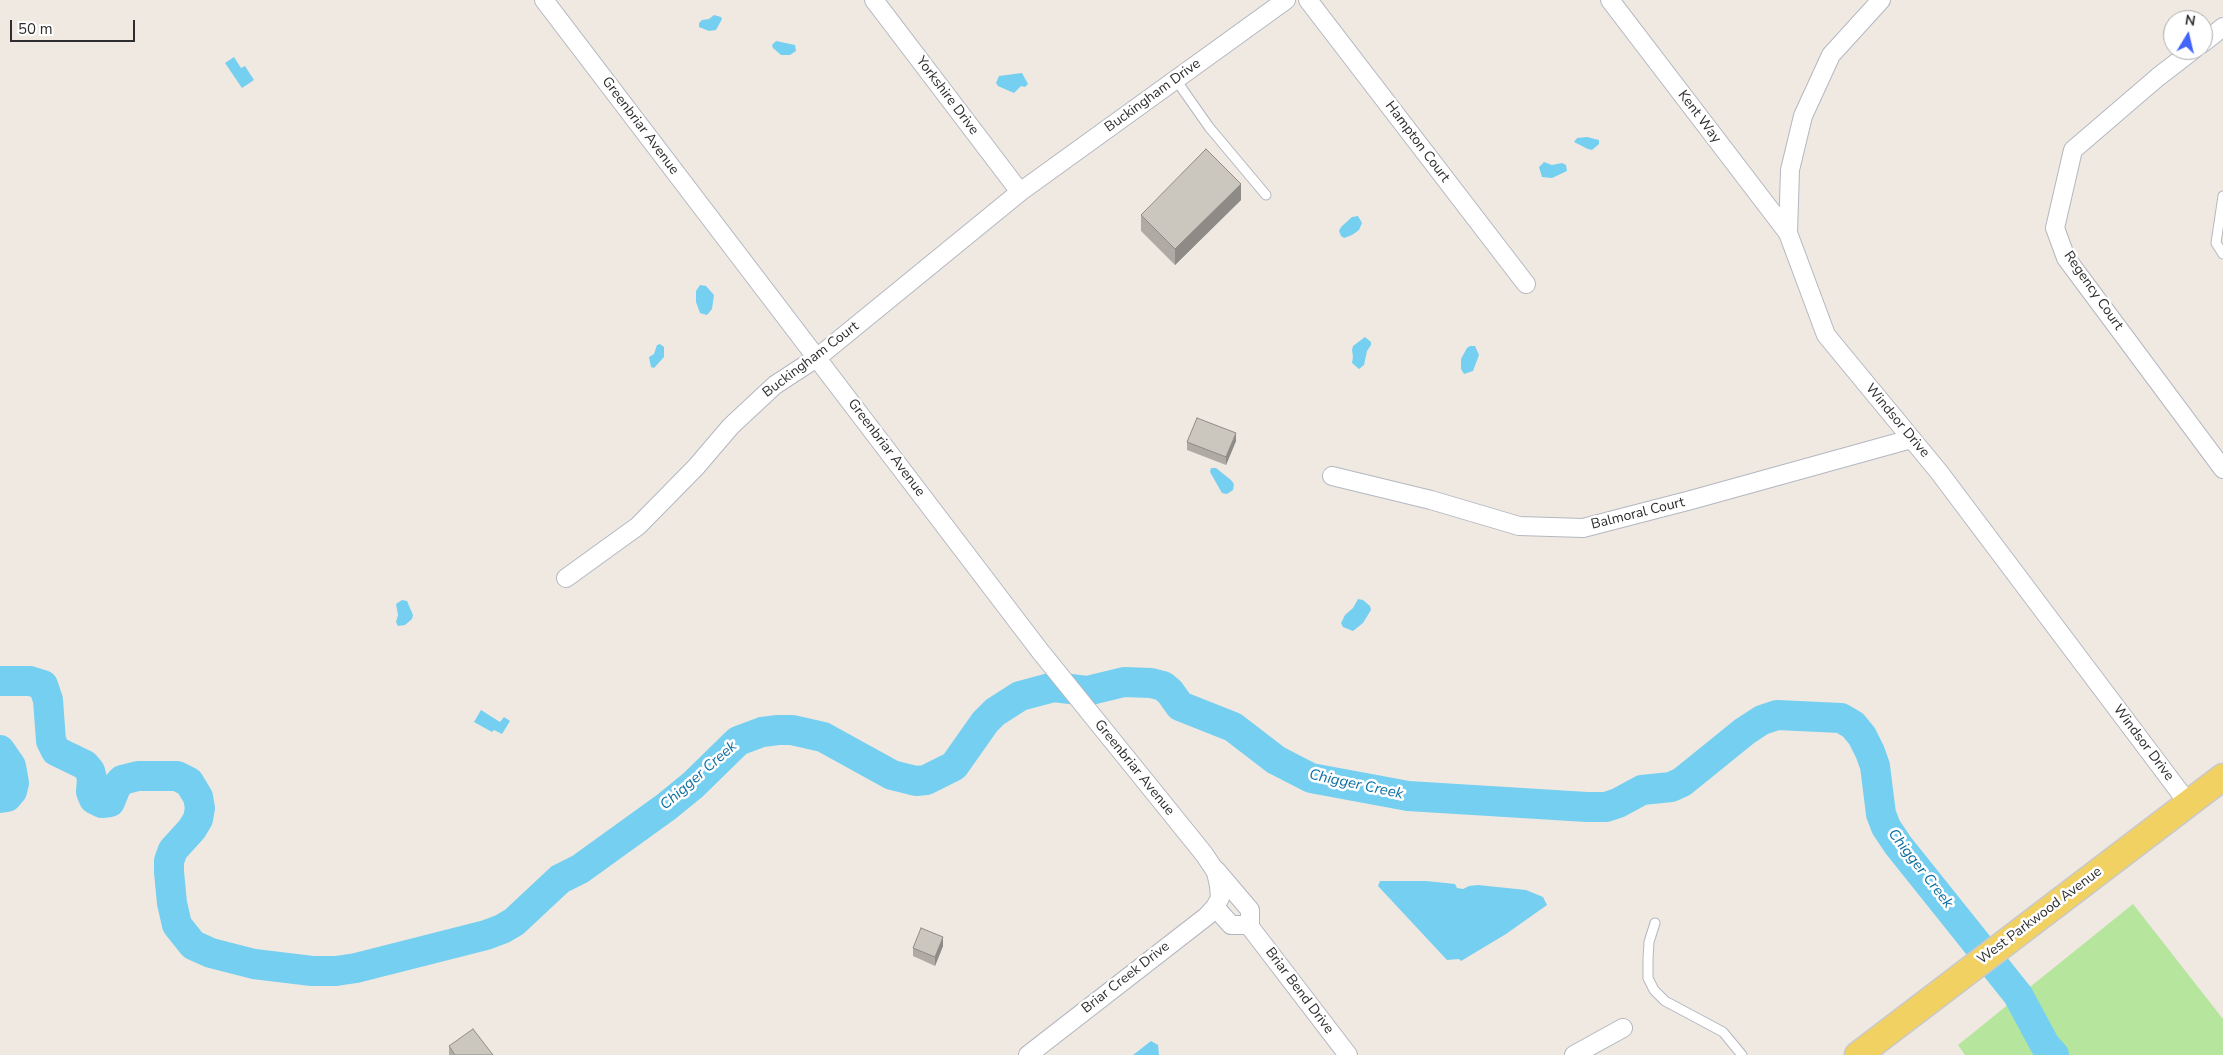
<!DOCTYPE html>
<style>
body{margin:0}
#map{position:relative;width:2223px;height:1055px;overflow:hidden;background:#efe9e1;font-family:"Nunito Sans",sans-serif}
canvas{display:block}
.north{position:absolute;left:2163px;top:10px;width:50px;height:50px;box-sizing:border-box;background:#fff;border:1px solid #ababab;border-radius:50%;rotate:9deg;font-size:14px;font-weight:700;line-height:20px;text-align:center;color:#2e2e2e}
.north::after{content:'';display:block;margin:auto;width:18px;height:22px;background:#4264fb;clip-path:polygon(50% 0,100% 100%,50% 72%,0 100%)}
.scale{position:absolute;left:10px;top:20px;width:125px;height:22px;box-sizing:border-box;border:2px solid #2e2e2e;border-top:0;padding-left:6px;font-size:15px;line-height:18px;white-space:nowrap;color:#2e2e2e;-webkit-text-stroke:4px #fff;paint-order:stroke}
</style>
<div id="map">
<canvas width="2223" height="1055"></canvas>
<div class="north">N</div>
<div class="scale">50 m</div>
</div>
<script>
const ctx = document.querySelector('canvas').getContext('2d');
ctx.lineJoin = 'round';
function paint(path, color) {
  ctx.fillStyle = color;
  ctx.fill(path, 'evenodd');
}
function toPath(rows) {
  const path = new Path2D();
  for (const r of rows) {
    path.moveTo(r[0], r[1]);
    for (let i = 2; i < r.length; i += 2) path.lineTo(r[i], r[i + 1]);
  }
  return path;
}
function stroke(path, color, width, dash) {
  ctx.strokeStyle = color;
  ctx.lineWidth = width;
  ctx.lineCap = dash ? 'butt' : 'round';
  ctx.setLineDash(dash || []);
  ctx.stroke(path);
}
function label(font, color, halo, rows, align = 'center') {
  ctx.font = font + ' "Nunito Sans",sans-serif';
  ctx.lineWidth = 5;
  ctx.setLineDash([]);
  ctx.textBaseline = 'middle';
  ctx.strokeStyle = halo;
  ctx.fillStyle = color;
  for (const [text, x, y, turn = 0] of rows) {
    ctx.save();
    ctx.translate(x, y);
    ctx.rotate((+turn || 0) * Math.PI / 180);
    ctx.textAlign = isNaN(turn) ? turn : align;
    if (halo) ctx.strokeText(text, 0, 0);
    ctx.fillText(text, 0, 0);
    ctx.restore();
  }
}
const green = toPath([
 [2133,904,2223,1019,2223,1055,1965,1055,1958,1045]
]);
const water = toPath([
 [714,15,721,17,722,19,716,30,709,31,699,27,699,23,702,20,709,19],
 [776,41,795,45,796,51,790,55,781,55,773,48,772,45],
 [234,57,241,68,245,66,254,80,242,88,225,63],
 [1022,73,1028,84,1025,87,1021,86,1014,93,998,86,996,83,999,76],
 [1587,137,1599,140,1599,144,1592,150,1588,149,1574,142,1577,138],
 [1544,162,1552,165,1562,163,1566,165,1567,171,1552,178,1542,177,1539,167],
 [1358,216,1362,223,1359,230,1352,235,1344,238,1341,236,1339,231,1341,227,1352,217],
 [700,285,706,286,714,295,712,309,707,315,700,313,696,302,696,291],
 [1365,337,1371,342,1371,345,1367,351,1364,365,1359,369,1352,363,1353,357,1352,350,1353,346],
 [660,344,664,347,664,357,654,368,651,367,649,357,654,354,657,345],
 [1470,346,1475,346,1479,355,1473,371,1464,374,1461,369,1461,359,1467,348],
 [1211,468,1216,468,1231,480,1234,484,1233,490,1227,494,1222,493,1210,472],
 [1358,599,1363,600,1370,606,1371,610,1363,623,1353,631,1343,627,1341,623,1345,615,1353,608],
 [402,600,407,601,413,615,412,619,405,625,398,626,396,622,398,615,396,604],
 [481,710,500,722,504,717,510,721,502,734,494,730,492,732,474,722],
 [1380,881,1426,881,1455,884,1457,888,1463,889,1469,886,1478,885,1526,890,1543,897,1547,905,1506,934,1461,961,1459,959,1447,960,1378,886],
 [1151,1041,1158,1045,1159,1055,1133,1055]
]);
const river = toPath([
 [0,681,30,681,43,685,48,700,51,741,56,751,85,765,90,771,92,779,91,792,94,799,102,803,110,802,116,787,122,780,138,776,177,776,189,782,198,797,200,808,198,819,192,829,173,850,169,861,169,872,172,903,177,925,193,945,211,953,254,964,312,971,336,971,356,968,486,935,502,929,514,922,560,879,580,869,666,807,693,785,738,741,762,732,778,730,792,730,823,737,892,775,916,781,926,780,954,766,985,722,995,712,1020,696,1054,687,1087,691,1124,682,1151,683,1163,686,1170,692,1180,706,1233,727,1276,760,1311,778,1408,796,1587,807,1606,807,1618,803,1642,790,1671,787,1682,782,1745,731,1762,720,1777,715,1841,718,1853,725,1862,736,1870,752,1875,766,1881,814,1886,827,1898,845,2018,995,2045,1045,2054,1055],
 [0,750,11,766,14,783,12,791,7,797,0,798]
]);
const lane = toPath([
 [1176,80,1209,127,1266,195],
 [2223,196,2216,243,2223,254],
 [1655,923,1649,942,1648,959,1648,978,1654,990,1665,1001,1723,1032,1742,1055]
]);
const street = toPath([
 [544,0,1040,651,1204,854,1216,872,1219,886,1220,898,1215,907,1207,916,1028,1055],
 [874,0,1020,192],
 [1308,0,1526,284],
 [1610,0,1788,233],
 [1881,0,1831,55,1803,116,1790,170,1788,233,1826,335,1939,472,2188,803],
 [2203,43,2223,27],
 [2193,50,2158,77,2073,150,2055,228,2066,258,2223,469],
 [1332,476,1431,500,1519,526,1583,528,1691,500,1911,439],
 [566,578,638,526,696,467,731,426,775,385,818,357,1020,192,1286,0],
 [1216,870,1250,910,1250,927],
 [1215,907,1231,925,1245,925,1250,927,1348,1055],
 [1574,1055,1623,1028]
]);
const primary = toPath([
 [1858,1055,2223,777]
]);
const wall = toPath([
 [1241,200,1175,265,1141,231,1141,215],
 [1236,441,1226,465,1187,450,1187,442],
 [943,946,935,966,913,956,913,948],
 [449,1046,493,1055,449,1055]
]);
const shadedWall = toPath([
 [1241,184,1241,200,1175,265,1175,249],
 [1236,433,1236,441,1226,465,1226,457],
 [943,937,943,946,935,966,935,957]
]);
const building = toPath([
 [1206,149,1241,184,1175,249,1141,215,1206,149],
 [1197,418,1236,433,1226,457,1187,442,1197,418],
 [921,928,943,937,935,957,913,948,921,928],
 [473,1029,493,1055,455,1055,449,1046,473,1029]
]);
const streetNames = [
 ["Yorkshire Drive",947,96,53],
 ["Buckingham Drive",1153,96,-36],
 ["Kent Way",1699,117,53],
 ["Greenbriar Avenue",640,126,53],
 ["Hampton Court",1417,142,53],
 ["Regency Court",2093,291,55],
 ["Buckingham Court",811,360,-37],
 ["Windsor Drive",1897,421,50],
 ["Greenbriar Avenue",886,448,53],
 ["Balmoral Court",1638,514,-14],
 ["Windsor Drive",2143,743,53],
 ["Greenbriar Avenue",1134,768,51],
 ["West Parkwood Avenue",2040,916,-37],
 ["Briar Creek Drive",1126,978,-38],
 ["Briar Bend Drive",1299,991,53]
];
const waterNames = [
 ["Chigger Creek",699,776,-41],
 ["Chigger Creek",1356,785,12],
 ["Chigger Creek",1920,869,52]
];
paint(green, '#b6e59e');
paint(water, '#75cff0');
stroke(river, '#75cff0', 30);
stroke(lane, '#b4b7c1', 11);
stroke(street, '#b4b7c1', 20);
stroke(primary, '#c9c9c9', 29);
stroke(lane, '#fff', 9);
stroke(street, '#fff', 18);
stroke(primary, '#f2d163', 26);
paint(wall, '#afaba4');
paint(shadedWall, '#8e8b86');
paint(building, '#cbc7bf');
stroke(building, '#8e8b86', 1);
label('14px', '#2e2e2e', '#fff', streetNames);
label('italic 15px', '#0d6fa3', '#fff', waterNames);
</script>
